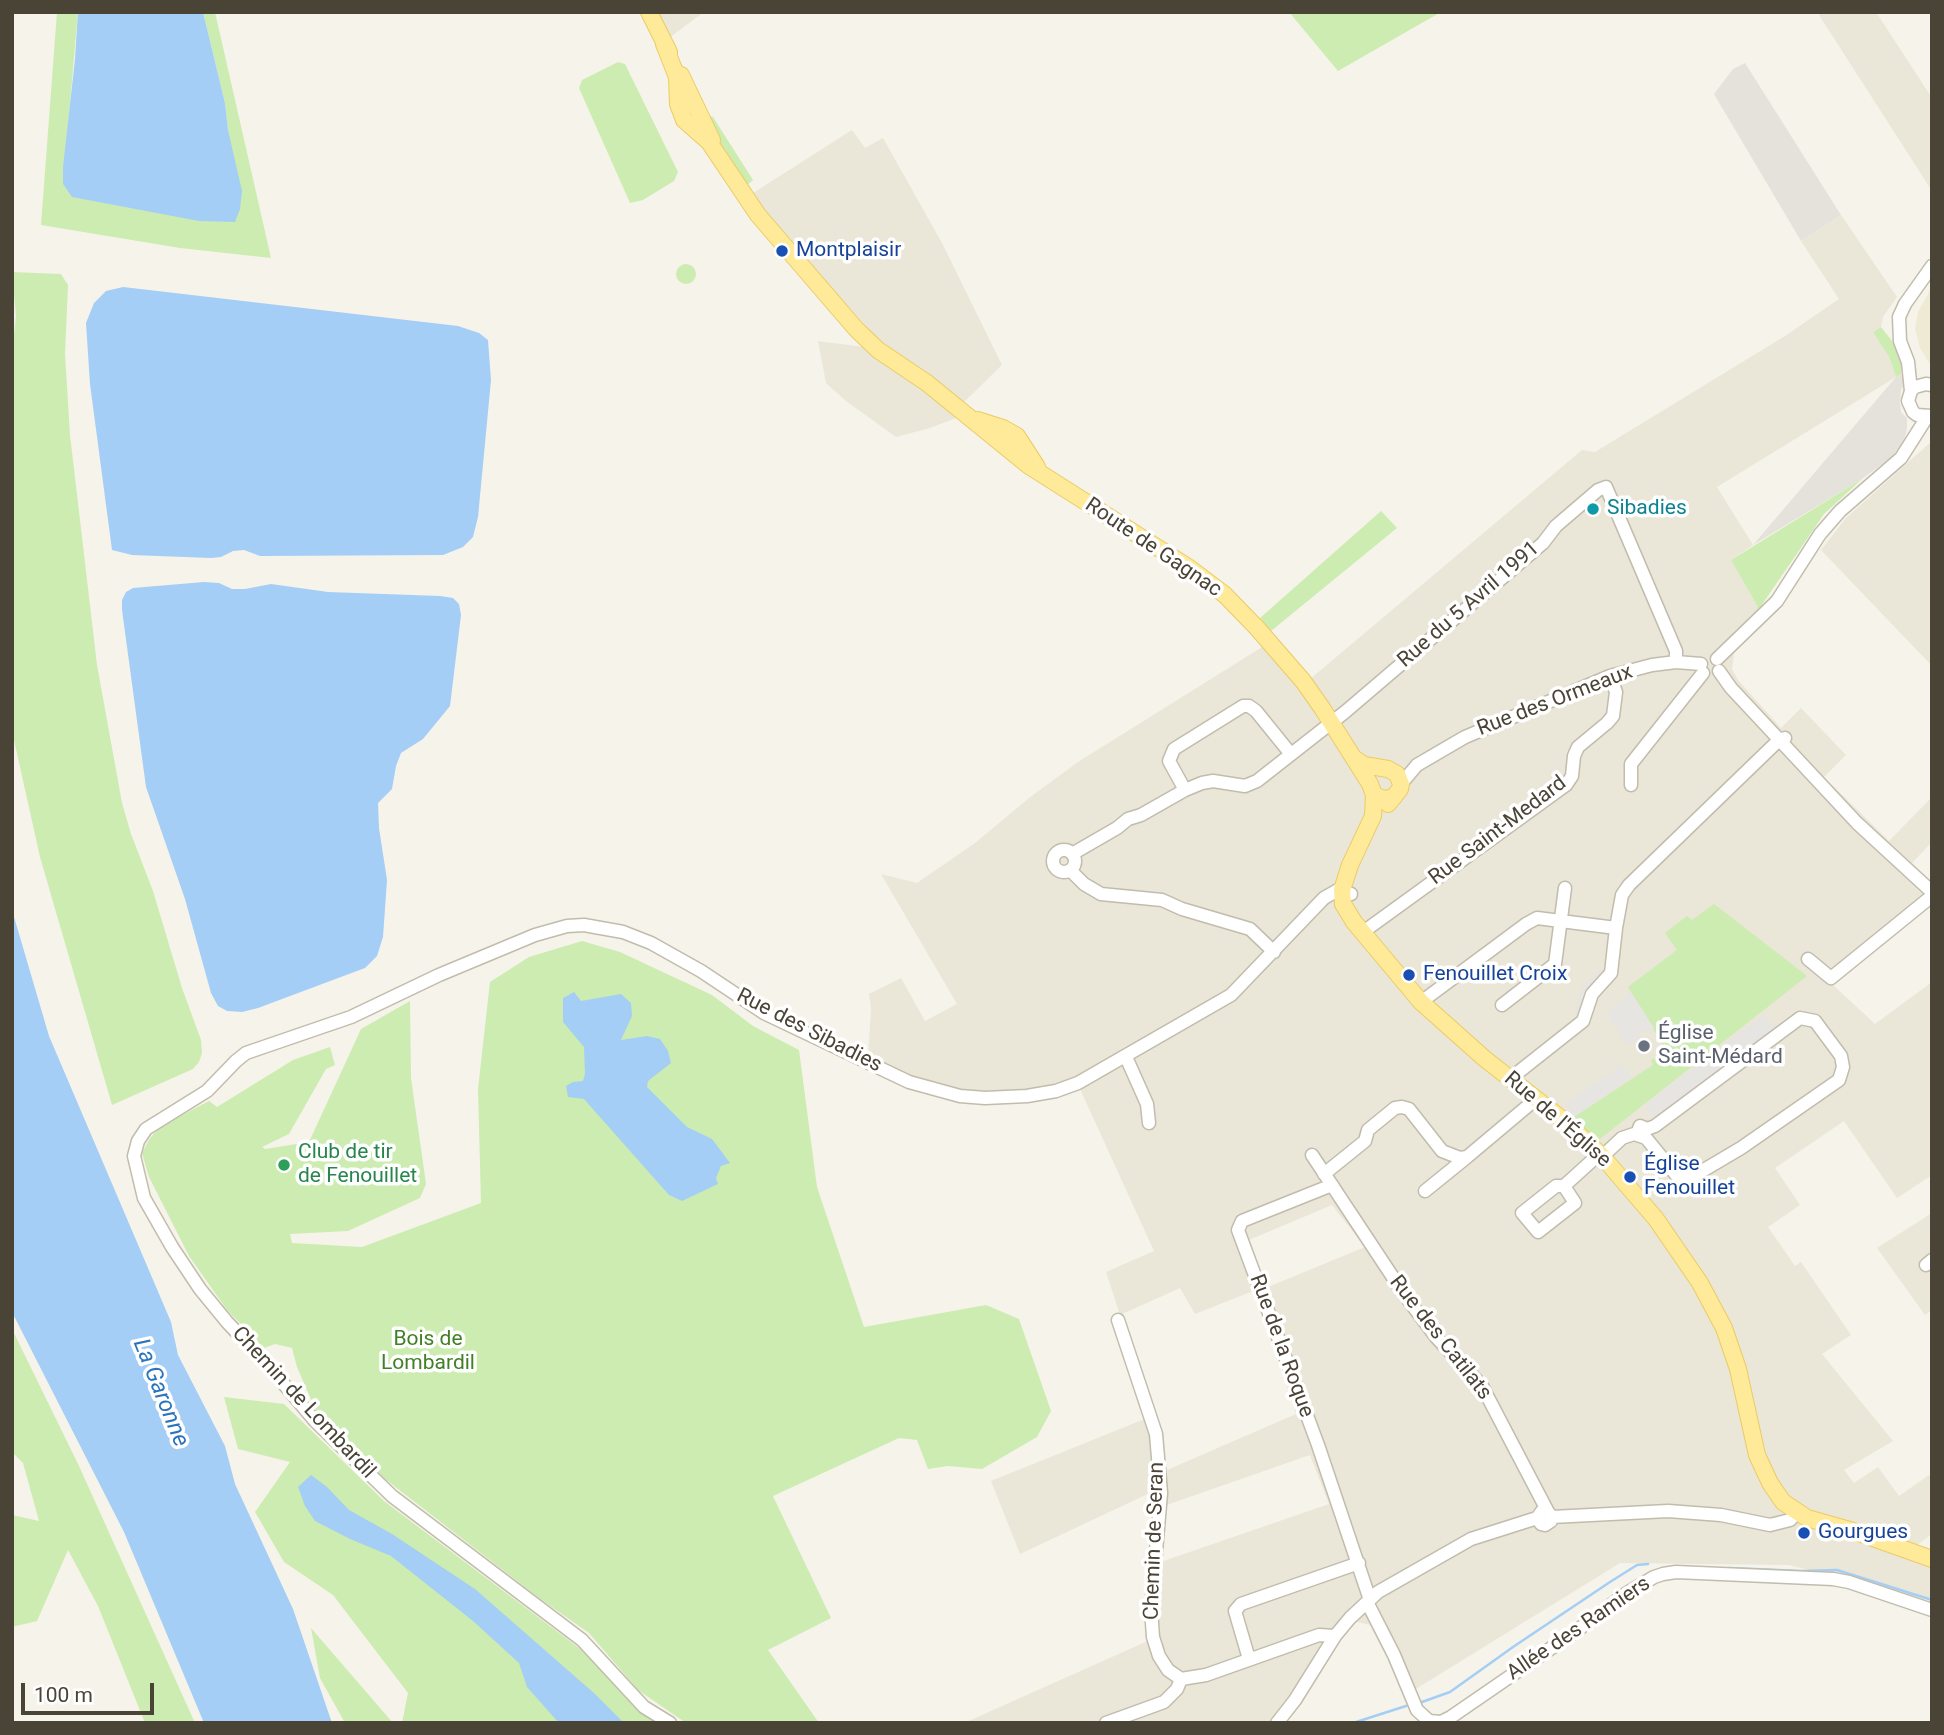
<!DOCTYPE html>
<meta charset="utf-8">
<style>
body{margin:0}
#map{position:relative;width:1944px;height:1735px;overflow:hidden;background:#f6f3ea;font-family:Roboto,sans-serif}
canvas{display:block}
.frame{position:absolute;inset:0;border:14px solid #4a4437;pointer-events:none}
.scale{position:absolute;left:21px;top:1683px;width:133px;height:32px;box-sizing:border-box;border:4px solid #4a4437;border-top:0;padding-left:9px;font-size:21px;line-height:24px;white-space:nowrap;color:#4a4437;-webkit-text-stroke:5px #fff;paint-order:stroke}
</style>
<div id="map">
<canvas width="1944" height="1735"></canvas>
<div class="frame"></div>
<div class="scale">100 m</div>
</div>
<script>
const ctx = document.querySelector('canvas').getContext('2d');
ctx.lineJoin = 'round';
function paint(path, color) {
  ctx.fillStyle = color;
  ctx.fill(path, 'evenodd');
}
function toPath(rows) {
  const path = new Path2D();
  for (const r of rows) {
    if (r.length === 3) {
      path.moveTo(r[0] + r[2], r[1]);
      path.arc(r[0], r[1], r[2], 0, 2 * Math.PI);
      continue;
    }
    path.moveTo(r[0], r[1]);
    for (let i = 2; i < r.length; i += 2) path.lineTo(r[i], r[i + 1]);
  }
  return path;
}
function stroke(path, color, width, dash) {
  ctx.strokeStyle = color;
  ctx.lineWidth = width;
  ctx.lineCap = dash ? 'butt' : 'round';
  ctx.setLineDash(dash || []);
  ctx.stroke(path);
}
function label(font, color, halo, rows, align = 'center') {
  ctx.font = font + ' Roboto,sans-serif';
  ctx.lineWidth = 7;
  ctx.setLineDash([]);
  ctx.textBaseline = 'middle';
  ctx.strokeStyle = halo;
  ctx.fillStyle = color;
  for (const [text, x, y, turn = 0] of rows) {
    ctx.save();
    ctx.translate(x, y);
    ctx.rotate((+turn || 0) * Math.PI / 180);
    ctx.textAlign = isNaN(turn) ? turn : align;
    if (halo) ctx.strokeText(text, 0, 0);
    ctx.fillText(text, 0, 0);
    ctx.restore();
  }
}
const residential = toPath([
 [658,12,704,12,669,38],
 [1823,12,1876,12,1932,98,1932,191,1819,15],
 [852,130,865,148,883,138,942,243,1002,365,964,402,956,418,930,428,896,437,846,401,826,383,818,341,864,347,875,336,776,229,750,195],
 [1841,215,1897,297,1883,317,1881,327,1873,332,1889,357,1896,377,1717,487,1753,545,1731,560,1759,609,1726,641,1734,655,1732,669,1738,680,1781,728,1801,708,1846,755,1824,777,1889,841,1932,797,1932,842,1912,863,1932,882,1932,904,1832,984,1875,1024,1932,982,1932,1175,1897,1198,1844,1121,1775,1168,1800,1205,1768,1227,1795,1266,1801,1262,1851,1335,1822,1354,1893,1441,1844,1470,1854,1483,1878,1467,1899,1496,1929,1475,1932,1479,1932,1534,1917,1545,1932,1550,1932,1601,1789,1565,1620,1563,1406,1695,1370,1625,1357,1622,1347,1631,1301,1705,1286,1723,964,1723,1150,1640,1149,1566,1329,1504,1310,1455,1155,1509,1154,1491,1020,1554,991,1481,1157,1414,1167,1470,1296,1414,1269,1330,1281,1324,1268,1287,1365,1247,1332,1205,1237,1245,1253,1291,1195,1314,1180,1288,1120,1315,1106,1272,1154,1251,1075,1078,1039,1088,980,1093,936,1086,868,1059,871,1008,869,994,901,978,925,1021,957,1004,881,874,917,883,975,843,1029,798,1078,762,1275,639,1309,680,1582,450,1595,452,1785,336,1839,299,1801,241],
 [1932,441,1932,666,1821,550,1846,518],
 [1932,1213,1932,1310,1925,1315,1877,1248]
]);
const industrial = toPath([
 [1745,63,1841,215,1801,241,1714,94,1733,69],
 [1901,374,1905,383,1901,390,1900,402,1901,412,1907,418,1907,428,1904,441,1892,457,1862,479,1753,545,1896,377]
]);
const education = toPath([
 [1932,287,1932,376,1931,366,1920,348,1915,329,1918,312]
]);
const green = toPath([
 [57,12,78,12,63,184,228,130,225,103,203,12,215,12,271,258,180,248,41,225],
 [1289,12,1441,12,1338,71],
 [618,62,625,64,678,172,674,181,643,200,630,203,579,88,582,80],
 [706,115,713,117,753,180,746,186,710,128],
 [686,274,10],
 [12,272,61,274,68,285,65,354,70,435,97,665,122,803,131,834,153,891,182,988,201,1040,202,1053,199,1062,193,1069,112,1105,40,857,12,731,12,354,16,316],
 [1881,327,1896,346,1902,365,1901,374,1896,377,1889,357,1873,332],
 [1862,479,1824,514,1759,609,1731,560],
 [1381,511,1397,528,1271,631,1260,618],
 [1714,904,1807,976,1596,1142,1574,1121,1574,1117,1653,1065,1651,1060,1664,1053,1661,1037,1657,1035,1628,987,1677,950,1665,933,1687,916,1692,920],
 [582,941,620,952,712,995,753,1026,799,1050,817,1187,864,1327,986,1305,1019,1319,1051,1411,1037,1437,982,1469,948,1466,928,1469,917,1440,899,1438,773,1496,831,1618,768,1650,819,1723,686,1723,638,1690,589,1633,539,1598,376,1472,325,1423,317,1413,297,1367,292,1348,275,1344,264,1348,227,1310,189,1256,149,1177,142,1153,150,1138,161,1126,209,1101,217,1107,293,1060,330,1047,335,1065,326,1069,289,1134,262,1147,265,1149,309,1142,361,1029,410,1001,411,1078,426,1184,420,1198,348,1231,290,1234,292,1243,362,1247,481,1203,478,1089,490,982,529,957],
 [12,1329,79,1466,195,1723,145,1723,98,1606,68,1550,37,1621,12,1627,12,1515,39,1521,23,1463,12,1452],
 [224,1397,284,1404,384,1501,587,1654,662,1723,402,1723,408,1693,333,1595,284,1562,255,1512,290,1462,238,1449],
 [311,1628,393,1723,345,1723,320,1678]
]);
const parking = toPath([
 [1600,971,1604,977,1583,1014,1575,1013,1582,986],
 [1631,992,1654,1028,1638,1034,1640,1040,1625,1045,1618,1030,1606,1014],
 [1765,1013,1771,1024,1779,1026,1659,1116,1650,1115,1646,1111,1648,1102],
 [1622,1064,1632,1077,1574,1117,1564,1105]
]);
const water = toPath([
 [78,12,203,12,225,103,228,130,242,191,240,209,235,222,199,221,72,197,63,184,63,167,75,59],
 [123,287,458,326,479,333,488,340,491,380,478,517,473,537,463,547,443,555,260,556,244,550,233,551,221,557,211,558,132,555,112,550,90,384,86,323,94,303,106,291],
 [204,582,219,583,232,589,245,589,271,584,328,592,440,596,453,598,459,604,461,615,450,706,423,739,401,753,396,766,392,789,378,803,379,828,387,880,383,937,377,956,365,968,258,1008,242,1012,227,1011,218,1006,211,993,185,899,146,787,122,610,122,600,126,592,133,588],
 [12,910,49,1036,171,1322,178,1355,225,1446,235,1484,293,1609,332,1723,204,1723,124,1532,12,1312],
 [574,992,581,1001,621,994,631,1003,632,1016,621,1040,647,1036,660,1039,668,1051,671,1063,648,1081,647,1087,687,1127,712,1139,730,1163,721,1166,716,1178,718,1184,682,1201,669,1195,584,1099,568,1097,566,1086,573,1082,583,1081,585,1074,584,1047,563,1022,563,998],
 [311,1475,327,1487,349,1510,392,1534,475,1589,595,1694,624,1723,558,1722,527,1687,519,1663,473,1621,391,1556,350,1539,315,1521,305,1506,298,1487]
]);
const stream = toPath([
 [1729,1568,1802,1571,1837,1570,1932,1600],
 [1422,1702,1450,1692,1513,1647,1610,1582,1637,1565,1648,1564],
 [1353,1723,1406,1706]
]);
const minor = toPath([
 [1911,391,1908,362,1900,341,1899,317,1905,304,1932,266],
 [1931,416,1917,415,1913,412,1908,401,1911,391,1915,387,1926,384,1932,385],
 [1717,659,1777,601,1820,534,1840,511,1901,458,1927,417],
 [1719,671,1731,688,1857,823,1932,892],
 [1401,784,1417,765,1465,737,1610,676,1652,665,1676,662,1701,664],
 [1631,785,1631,764,1703,673],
 [1185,790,1169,761,1174,749,1243,706,1249,706,1256,711,1290,753],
 [1064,861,11],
 [1072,854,1117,828,1128,819,1141,815,1185,790,1202,783,1213,781,1245,786,1257,781,1345,712,1543,543,1556,526,1598,490,1606,487,1676,651,1676,662],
 [1070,870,1084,884,1101,894,1162,900,1182,909,1250,929,1274,952],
 [1616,928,1622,895,1629,885,1779,740,1785,738],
 [1363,932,1566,785,1572,776,1574,756,1578,747,1607,723,1613,716,1616,692,1610,676],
 [1808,959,1831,978,1932,896],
 [1421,1002,1526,924,1537,918,1616,928,1611,973,1592,994,1583,1021,1511,1078],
 [1502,1005,1555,964,1565,888],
 [1126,1057,1147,1104,1149,1123],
 [1312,1155,1404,1294,1436,1337,1482,1386,1548,1512],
 [1324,1174,1365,1141,1368,1130,1395,1108,1402,1107,1409,1109,1442,1151,1460,1158,1467,1157,1536,1099],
 [1332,1185,1242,1221,1238,1230,1318,1445,1370,1600],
 [1556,1186,1564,1186,1575,1203,1538,1232,1522,1213,1556,1186],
 [1564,1186,1596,1157,1606,1153,1622,1138,1634,1134,1646,1138,1677,1176,1692,1177,1741,1148,1839,1080,1843,1067,1841,1056,1815,1021,1800,1018,1655,1126,1647,1129,1640,1126,1637,1134],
 [1425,1191,1467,1157],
 [1926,1265,1932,1260],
 [1118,1320,1156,1434,1161,1493,1151,1609,1153,1637,1159,1656,1168,1670,1181,1679,1206,1675,1319,1635,1335,1636],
 [1552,1517,1668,1511,1721,1515,1770,1525,1790,1520,1796,1513],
 [1367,1602,1394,1655,1417,1710,1429,1721,1441,1722,1451,1717,1579,1629,1627,1593,1654,1577,1663,1574,1676,1572,1833,1579,1849,1582,1932,1610],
 [1249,1659,1235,1611,1241,1604,1359,1563],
 [670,1723,644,1707,582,1640,392,1496,315,1421,272,1370,227,1322,200,1289,172,1247,144,1198,134,1156,138,1141,146,1129,207,1091,236,1061,246,1053,351,1017,439,975,535,935,567,926,584,925,623,932,651,943,701,971,764,1013,909,1082,960,1096,985,1098,1027,1096,1056,1091,1078,1083,1231,995,1324,898,1338,890,1351,894],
 [1106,1723,1164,1702,1177,1689,1181,1679],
 [1277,1723,1295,1700,1335,1636,1350,1618,1378,1592,1471,1539,1537,1518,1542,1511,1548,1512,1552,1517,1551,1521,1545,1525,1541,1524,1537,1518]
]);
const major = toPath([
 [649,12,669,52],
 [664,44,677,77,678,104,684,120,709,142,758,215,856,329,878,350,927,383,1029,466,1188,567,1225,595,1257,628,1303,681,1322,708,1370,784,1374,795,1384,799,1394,797],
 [681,75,712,140],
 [978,420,1003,428,1017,436,1037,467],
 [1355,759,1364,765,1388,769,1397,774,1401,784,1400,789,1388,804],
 [1374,795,1373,816,1350,865,1342,890,1343,904,1354,922,1421,1002,1485,1059,1562,1119,1601,1155,1656,1219,1700,1283,1724,1328,1738,1369,1757,1455,1770,1483,1783,1502,1807,1518,1853,1531,1932,1559]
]);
const markers = [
 [782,251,7,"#1a4fb4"],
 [1593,509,7,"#0f9aa8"],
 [1409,975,7,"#1a4fb4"],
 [1644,1046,7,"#6b7280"],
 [284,1165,7,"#2e9e5b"],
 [1630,1177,7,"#1a4fb4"],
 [1804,1533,7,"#1a4fb4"]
];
const transitNames = [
 ["Montplaisir",796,251],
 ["Fenouillet Croix",1423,975],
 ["Église",1644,1165],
 ["Fenouillet",1644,1189],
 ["Gourgues",1818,1533]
];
const cultureNames = [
 ["Sibadies",1607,509]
];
const streetNames = [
 ["Route de Gagnac",1153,548,34],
 ["Rue du 5 Avril 1991",1469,605,-41],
 ["Rue des Ormeaux",1555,701,-21],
 ["Rue Saint-Medard",1498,831,-37],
 ["Rue des Sibadies",809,1031,27],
 ["Rue de l'Église",1557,1120,41],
 ["Rue des Catilats",1440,1338,52],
 ["Rue de la Roque",1281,1346,70],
 ["Chemin de Lombardil",303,1403,47],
 ["Chemin de Seran",1155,1541,-88],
 ["Allée des Ramiers",1579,1629,-34]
];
const worshipNames = [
 ["Église",1658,1034],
 ["Saint-Médard",1658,1058]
];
const leisureNames = [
 ["Club de tir",298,1153],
 ["de Fenouillet",298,1177]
];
const parkNames = [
 ["Bois de",428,1340],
 ["Lombardil",428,1364]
];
const waterNames = [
 ["La Garonne",160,1393,68]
];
paint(residential, '#eae6d8');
paint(industrial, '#e5e2db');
paint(education, '#efead3');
paint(green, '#cdecb1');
paint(parking, '#e7e5e1');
paint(water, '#a4cef5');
stroke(stream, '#a4cef5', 2.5);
stroke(minor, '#c2bcac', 15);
stroke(major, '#eacc63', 18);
stroke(minor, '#fff', 12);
stroke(major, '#ffea9a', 16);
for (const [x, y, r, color] of markers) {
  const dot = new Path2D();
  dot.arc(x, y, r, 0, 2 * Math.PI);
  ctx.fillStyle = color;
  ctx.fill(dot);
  stroke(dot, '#fff', 2.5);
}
label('21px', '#164399', '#fff', transitNames, 'left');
label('21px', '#0d838f', '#fff', cultureNames, 'left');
label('21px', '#4a4437', '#fff', streetNames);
label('21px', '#5b616d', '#fff', worshipNames, 'left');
label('21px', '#27864d', '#fff', leisureNames, 'left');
label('21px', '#428026', '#fff', parkNames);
label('italic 23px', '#2974bd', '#fff', waterNames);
</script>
